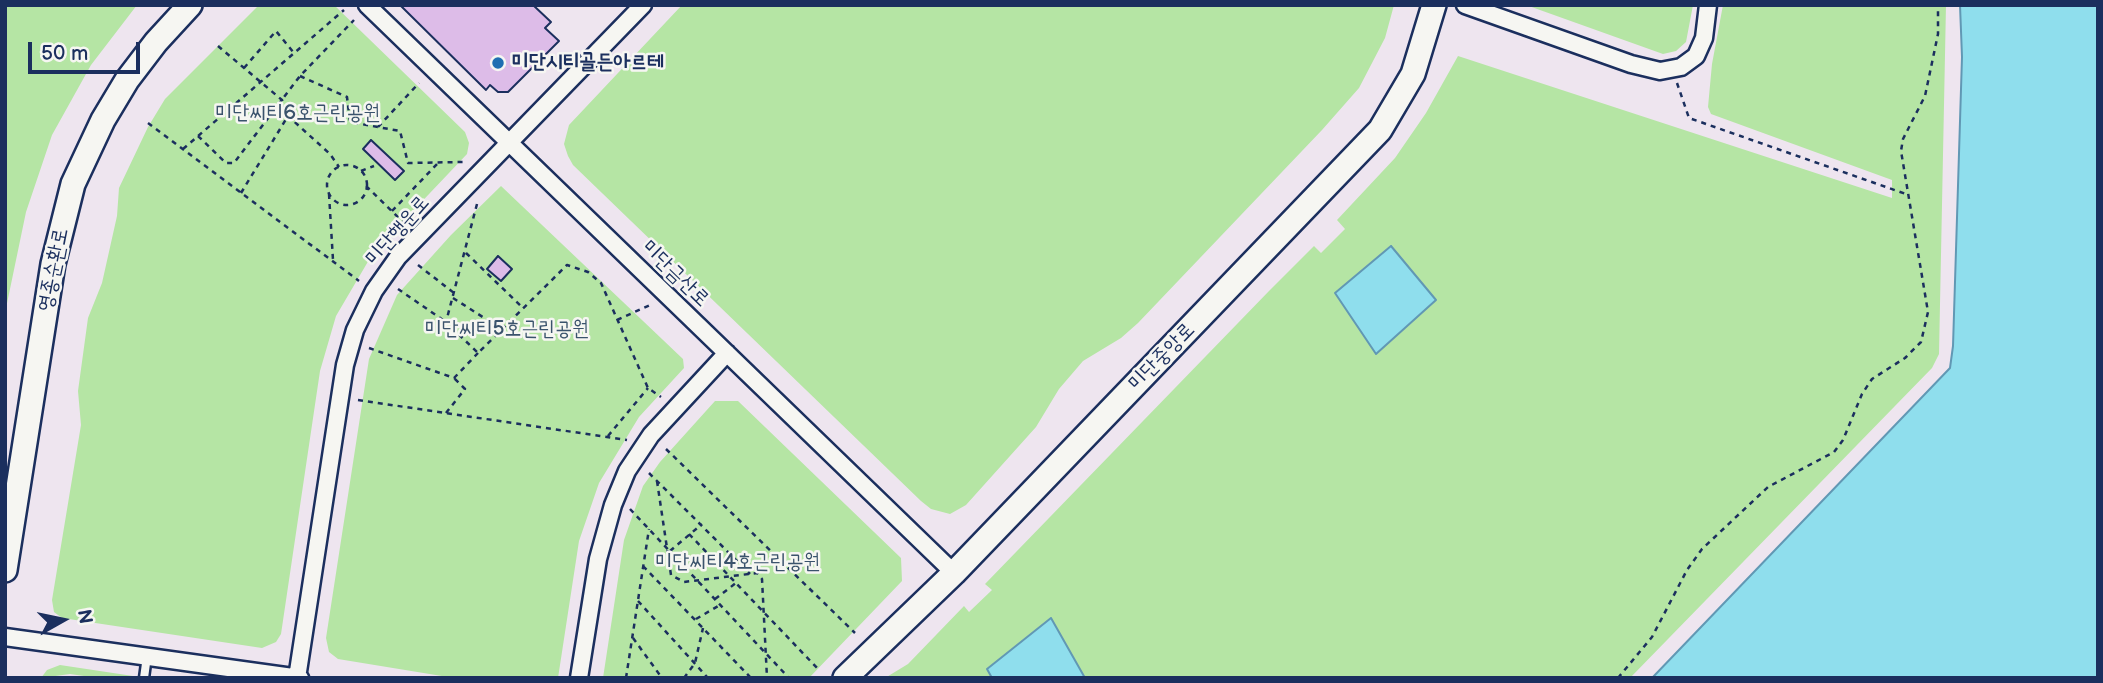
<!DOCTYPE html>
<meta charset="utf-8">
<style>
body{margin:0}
#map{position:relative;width:2103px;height:683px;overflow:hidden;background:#eee5ef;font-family:"Balsamiq Sans",sans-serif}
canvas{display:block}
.frame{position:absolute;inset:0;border:7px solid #1b2f5e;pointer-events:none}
.north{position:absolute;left:28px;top:585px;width:70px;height:70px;-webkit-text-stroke:5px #f6f6f2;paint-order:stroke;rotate:81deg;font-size:19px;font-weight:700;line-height:28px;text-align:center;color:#1b2f5e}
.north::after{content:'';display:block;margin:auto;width:24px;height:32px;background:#1b2f5e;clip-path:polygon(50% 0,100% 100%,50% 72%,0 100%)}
.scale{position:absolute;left:28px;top:42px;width:112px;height:32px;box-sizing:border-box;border:4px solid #1b2f5e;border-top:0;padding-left:9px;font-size:21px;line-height:24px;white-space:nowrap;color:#1b2f5e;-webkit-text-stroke:5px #f6f6f2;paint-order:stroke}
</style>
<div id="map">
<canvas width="2103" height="683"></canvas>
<div class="frame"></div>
<div class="north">N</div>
<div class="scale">50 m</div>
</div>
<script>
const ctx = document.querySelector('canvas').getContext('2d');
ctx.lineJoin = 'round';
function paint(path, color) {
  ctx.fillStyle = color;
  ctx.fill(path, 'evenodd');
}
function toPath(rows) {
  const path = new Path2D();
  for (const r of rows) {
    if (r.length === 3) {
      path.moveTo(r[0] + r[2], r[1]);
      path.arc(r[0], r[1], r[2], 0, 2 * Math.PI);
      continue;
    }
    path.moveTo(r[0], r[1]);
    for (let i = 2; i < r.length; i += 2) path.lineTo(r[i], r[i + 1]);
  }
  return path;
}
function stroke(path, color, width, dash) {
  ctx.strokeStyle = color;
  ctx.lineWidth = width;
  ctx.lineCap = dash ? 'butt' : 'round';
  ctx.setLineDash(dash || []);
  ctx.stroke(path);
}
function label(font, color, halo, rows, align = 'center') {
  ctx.font = font + ' "Balsamiq Sans","Poor Story",sans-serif';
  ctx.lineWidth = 5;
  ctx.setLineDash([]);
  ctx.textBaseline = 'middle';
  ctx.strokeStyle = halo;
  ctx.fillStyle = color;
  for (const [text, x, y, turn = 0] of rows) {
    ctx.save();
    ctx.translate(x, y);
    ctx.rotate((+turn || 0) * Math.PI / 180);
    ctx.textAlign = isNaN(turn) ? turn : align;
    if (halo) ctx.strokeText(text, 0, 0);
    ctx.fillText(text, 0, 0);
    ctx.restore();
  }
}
const green = toPath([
 [5,5,137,5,91,65,52,135,26,212,5,313],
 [259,5,334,5,465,132,469,143,467,154,373,253,336,316,320,371,281,634,276,642,262,648,62,618,54,612,52,600,81,425,78,391,88,318,102,283,117,216,119,188,148,127,165,99],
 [682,5,1394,5,1385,38,1359,88,1322,130,1138,323,1121,338,1083,361,1059,389,1036,427,966,505,950,514,931,509,921,501,573,165,568,156,564,144,569,125],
 [1526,5,1693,5,1686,42,1676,51,1663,54],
 [1723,5,1946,5,1939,354,1932,368,1630,678,1085,678,1051,618,987,669,992,678,885,678,908,664,964,606,969,612,992,590,985,584,1269,291,1314,246,1321,253,1345,229,1337,220,1395,158,1426,113,1458,56,1892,198,1892,180,1711,114,1708,107,1712,64],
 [501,186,683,359,684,368,639,417,599,483,579,541,558,678,454,678,338,659,329,652,326,638,369,359,397,295,451,235],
 [715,401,738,401,901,558,902,581,809,678,603,678,624,540,643,486,660,462],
 [60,665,133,676,98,678,70,674,41,678,47,670]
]);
const water = toPath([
 [1960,5,2098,5,2098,678,1652,678,1950,368,1953,346,1962,57,1960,5],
 [1391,246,1436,300,1376,354,1335,293,1391,246],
 [1051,618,1085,678,992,678,987,669,1051,618]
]);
const building = toPath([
 [400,5,533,5,551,22,545,28,559,41,508,92,498,92,490,85,486,90,400,5],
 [371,140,404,171,395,180,363,149,371,140],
 [498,256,512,269,501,281,487,269,498,256]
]);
const path = toPath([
 [218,46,282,100,288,116,330,154,339,167],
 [244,68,276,31,294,53],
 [300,76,347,97,350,122,400,131,408,163,463,162],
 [1677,83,1689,118,1906,194],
 [148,123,359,281],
 [378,127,419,83],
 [198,136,226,163,234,163,300,76,354,20],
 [183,149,344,10],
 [347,185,20],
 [361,171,374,166],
 [366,186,404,223],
 [241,193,288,116],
 [329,194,333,260],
 [477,204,446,322,478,353,567,265,588,272,601,283,648,388,661,397],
 [392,211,438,163],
 [466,253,523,308],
 [418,265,454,293],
 [398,289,446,322],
 [453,298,500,328],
 [617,320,650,305],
 [369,348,454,378,478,353],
 [358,400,627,440],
 [446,413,465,389,454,378],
 [608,436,648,388],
 [666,449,855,633],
 [649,473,750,574],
 [657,481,671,575,684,582,757,573,762,579,767,678],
 [630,509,789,678],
 [689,534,819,670],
 [670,551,702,524],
 [643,566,751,678],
 [715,599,736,583],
 [638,601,708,678],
 [696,619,720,605],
 [633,638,662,678],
 [626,678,649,529],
 [684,678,695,663,703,628],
 [1618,678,1652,637,1687,570,1702,549,1768,487,1834,452,1843,440,1862,394,1872,379,1905,358,1921,342,1928,312,1901,151,1903,139,1925,96,1938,34,1938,5]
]);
const lane = toPath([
 [144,678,147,656]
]);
const street = toPath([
 [367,5,954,573],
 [1465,5,1631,64,1660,71,1681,67,1696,56,1704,38,1708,5],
 [5,637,300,678],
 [297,678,345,365,355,330,374,291,398,257,643,5],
 [579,678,598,559,613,505,627,471,651,435,727,353]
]);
const secondary = toPath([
 [5,570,53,264,73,184,103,120,127,80,156,42,190,5],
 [845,678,954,573,1380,130,1413,74,1434,5]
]);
const markers = [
 [498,63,7,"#1f6fb2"]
];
const poiNames = [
 ["미단시티골든아르테",512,63]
];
const parkNames = [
 ["미단씨티6호근린공원",298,114],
 ["미단씨티5호근린공원",507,330],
 ["미단씨티4호근린공원",738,563]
];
const streetNames = [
 ["미단행운로",398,231,-49],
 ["영종순환로",54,270,-79],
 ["미단금산로",675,274,44],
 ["미단중앙로",1162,357,-46]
];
paint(green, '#b5e5a4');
paint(water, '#8fdeed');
stroke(water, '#6198b4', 2);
paint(building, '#ddbce8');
stroke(building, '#1b2f5e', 2);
stroke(lane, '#1b2f5e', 13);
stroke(street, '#1b2f5e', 21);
stroke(secondary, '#1b2f5e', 28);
stroke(path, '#1b2f5e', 2.5, [5, 5]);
stroke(lane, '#f6f6f2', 8);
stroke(street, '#f6f6f2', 16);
stroke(secondary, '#f6f6f2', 23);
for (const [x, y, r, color] of markers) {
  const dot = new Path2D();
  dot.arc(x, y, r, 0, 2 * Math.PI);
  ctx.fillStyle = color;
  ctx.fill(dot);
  stroke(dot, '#f6f6f2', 2.5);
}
label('bold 21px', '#1b2f5e', '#f6f6f2', poiNames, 'left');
label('21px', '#3a536c', '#f6f6f2', parkNames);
label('21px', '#1b2f5e', '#f6f6f2', streetNames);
</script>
